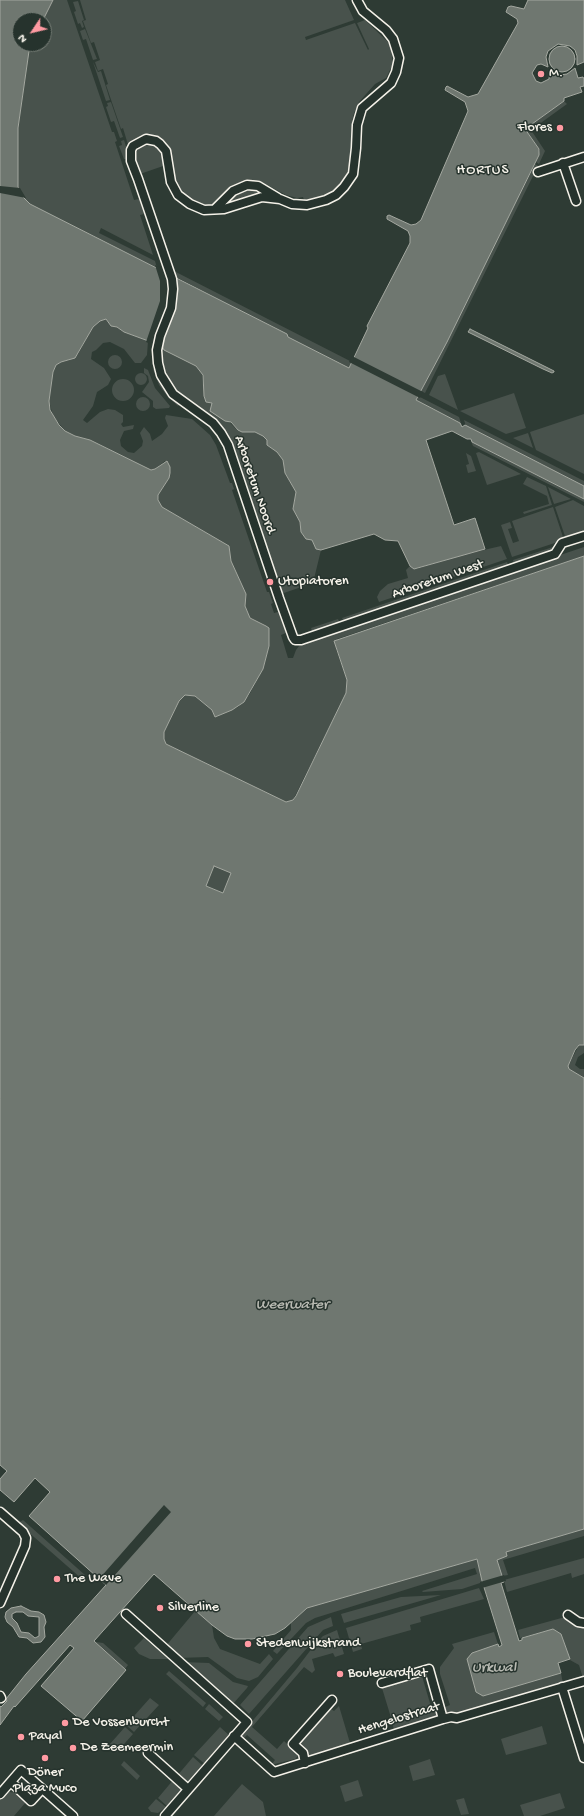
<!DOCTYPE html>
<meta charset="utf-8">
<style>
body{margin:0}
#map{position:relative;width:584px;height:1816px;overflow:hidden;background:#2e3b34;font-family:"Gochi Hand",sans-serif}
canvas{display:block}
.north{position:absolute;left:12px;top:12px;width:40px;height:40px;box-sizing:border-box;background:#26332d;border:1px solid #787f78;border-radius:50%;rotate:235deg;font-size:11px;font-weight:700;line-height:16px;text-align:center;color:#f4f1e8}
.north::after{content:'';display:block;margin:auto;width:14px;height:18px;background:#ff9aa2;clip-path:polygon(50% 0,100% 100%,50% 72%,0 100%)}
</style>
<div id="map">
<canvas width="584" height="1816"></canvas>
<div class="north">N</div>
</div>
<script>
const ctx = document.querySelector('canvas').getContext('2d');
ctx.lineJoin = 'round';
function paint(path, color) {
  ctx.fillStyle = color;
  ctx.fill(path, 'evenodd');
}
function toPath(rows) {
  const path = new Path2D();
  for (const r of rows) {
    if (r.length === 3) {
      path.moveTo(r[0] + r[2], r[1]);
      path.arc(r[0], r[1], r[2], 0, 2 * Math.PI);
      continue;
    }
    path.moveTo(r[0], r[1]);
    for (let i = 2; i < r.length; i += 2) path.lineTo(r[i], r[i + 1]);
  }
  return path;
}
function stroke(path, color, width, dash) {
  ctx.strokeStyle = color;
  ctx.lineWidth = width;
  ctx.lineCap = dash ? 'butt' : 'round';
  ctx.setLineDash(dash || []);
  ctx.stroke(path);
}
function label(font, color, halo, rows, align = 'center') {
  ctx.font = font + ' "Gochi Hand",sans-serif';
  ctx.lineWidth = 3;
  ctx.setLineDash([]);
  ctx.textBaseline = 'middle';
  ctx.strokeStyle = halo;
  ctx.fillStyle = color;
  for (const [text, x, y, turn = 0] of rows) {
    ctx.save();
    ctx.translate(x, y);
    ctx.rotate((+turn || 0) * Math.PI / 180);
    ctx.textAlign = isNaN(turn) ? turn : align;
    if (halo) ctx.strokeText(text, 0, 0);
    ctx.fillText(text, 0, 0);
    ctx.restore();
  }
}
const green = toPath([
 [53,0,67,0,112,132,114,132,117,141,115,142,134,200,139,199,144,214,140,215,153,255,101,228,99,233,155,261,157,268,30,204,23,197,18,187,18,128,28,55,30,44,44,44,43,20],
 [80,0,345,0,354,20,305,37,306,40,355,23,368,50,369,49,357,23,365,20,388,42,391,48,393,64,386,78,375,84,359,102,354,113,352,121,354,125,350,172,347,179,330,196,305,203,303,197,297,198,286,195,258,180,213,205,208,206,204,207,184,197,175,184,168,150,141,137,135,140,129,148,123,128,121,129,106,85,108,84,103,69,98,71,95,62,100,60,94,42,91,43,83,21,86,20],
 [78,1,84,20,82,21,84,27,82,28,80,23,78,24,74,12,76,11,73,2],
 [85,29,97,59,93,60,86,39,83,40,80,31],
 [93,62,98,72,101,71,110,100,106,101],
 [564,101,567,104,531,130,545,151,539,164,536,162,540,150,525,129],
 [111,102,123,137,120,138,114,121,111,122,106,107,108,106,107,103],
 [124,140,136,179,133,180,126,159,124,159,119,146,122,145,121,141],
 [152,142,163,150,166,165,140,174,135,165,134,150,141,143],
 [535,164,538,166,425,393,421,391],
 [257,188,260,195,220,207,232,195,242,189],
 [172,270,352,362,349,368,288,337,286,334,174,276],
 [106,319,111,326,117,327,124,332,148,341,147,355,141,363,135,363,124,349,110,342,103,343,96,350,92,352,91,359,104,368,111,379,108,385,97,392,93,406,83,420,87,423,100,412,108,409,115,410,123,415,123,422,121,424,123,427,134,425,133,429,124,431,120,440,121,446,128,452,134,453,142,446,143,441,140,433,144,427,150,434,152,441,162,434,168,426,165,418,166,415,192,419,210,435,216,445,230,483,232,483,234,489,232,490,267,592,269,592,273,603,271,604,274,613,278,612,286,633,281,635,288,658,293,658,296,650,302,642,584,547,584,556,337,639,336,649,347,680,346,694,293,800,286,802,166,744,164,739,164,732,179,701,185,695,195,696,212,710,215,717,238,707,249,695,263,669,269,646,269,634,266,626,250,618,245,606,246,594,231,561,229,546,162,507,159,503,158,495,169,478,165,461,155,469,151,470,90,440,75,436,65,431,53,416,49,401,53,372,56,365,61,362,70,360,78,354,93,327,100,321],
 [161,346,196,366,202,373,204,396,206,402,212,403,235,428,242,432,254,432,263,435,267,440,267,445,277,452,283,460,285,473,296,492,293,509,300,522,302,534,306,538,312,540,316,549,321,550,313,583,281,594,230,444,179,397,165,377,160,360],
 [115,362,7],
 [144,368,148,370,155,388,170,406,169,408,156,409,153,407,153,401,142,392,149,382,148,376,144,373],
 [156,368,180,404,178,406,168,397,159,385,153,369],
 [141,379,6],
 [445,374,458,410,429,395,438,376],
 [123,390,11],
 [514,393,526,428,506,434,460,411],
 [418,396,459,417,462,426,460,423,416,400],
 [143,404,7],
 [584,414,584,474,536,450,530,432],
 [464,420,584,481,584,486,466,426],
 [528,433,533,448,513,438],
 [470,439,472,442,584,499,584,502,473,446],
 [479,452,521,474,487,485,476,453],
 [466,453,471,456,476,471,468,473,466,465,469,464],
 [527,477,546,486,552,505,524,514,523,512,549,504,547,496,523,484],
 [548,487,571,499,554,504],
 [573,500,584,506,584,533,566,539,555,507],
 [553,507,564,540,512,557,501,525,510,522,512,528,508,529,513,543,519,541,512,521],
 [501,546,507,559,379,602,377,597,380,591,388,584,408,578,406,570,410,566,416,569,462,555],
 [556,546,552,552,514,565,513,560],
 [507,562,509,567,344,622,342,618],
 [338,619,340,624,313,633,311,628],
 [214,865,231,873,223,893,206,886],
 [579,1045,584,1045,584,1053,578,1057,575,1065,580,1069,584,1069,584,1078,569,1069,568,1066],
 [23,1520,85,1575,82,1579,18,1523],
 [584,1529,584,1536,503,1560,508,1575,502,1576,497,1559,507,1556,506,1552],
 [584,1558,584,1574,572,1578,571,1573,507,1592,504,1580],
 [477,1559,482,1581,480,1583,462,1589,423,1592,422,1591,477,1574,475,1568,315,1618,306,1623,277,1654,273,1651,291,1630,291,1623,307,1608],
 [479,1588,484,1599,420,1617,421,1622,410,1625,411,1630,361,1644,362,1649,353,1652,346,1628],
 [441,1595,344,1623,341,1614,401,1597],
 [196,1610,212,1625,214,1638,220,1649,260,1664,269,1654,273,1659,258,1677,249,1681,237,1678,208,1657,178,1658,165,1647],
 [331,1617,333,1626,323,1630,249,1714,240,1705,308,1627],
 [565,1617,584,1626,584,1678,583,1678,579,1665,570,1660,561,1634,553,1629,520,1638,518,1630],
 [337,1630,344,1654,335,1657,333,1653,312,1659,315,1670,312,1673,304,1667,252,1727,277,1749,284,1741,296,1752,298,1756,295,1759,271,1765,275,1760,247,1735,242,1740,240,1737,244,1731,297,1668,316,1643,323,1636],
 [494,1632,498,1644,472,1653,483,1696,561,1673,563,1684,456,1715,446,1716,443,1708,450,1705,440,1674,440,1667,454,1648,452,1644],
 [144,1638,168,1659,150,1659,139,1654,134,1648],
 [96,1642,103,1643,128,1665,125,1669],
 [183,1662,209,1663,233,1682,248,1686,247,1688,232,1705],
 [169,1671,206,1703,203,1707,166,1674],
 [422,1676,432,1710,437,1709,439,1712,436,1718,394,1730,392,1722,408,1716,392,1721,382,1688],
 [150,1698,159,1705,134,1732,126,1725],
 [209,1704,223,1717,219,1721,205,1709],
 [339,1706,350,1743,309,1756,300,1747,302,1741,331,1709,334,1711],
 [542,1726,547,1744,506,1755,501,1739],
 [125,1727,133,1734,117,1752,109,1745],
 [220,1727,230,1736,205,1764,194,1755],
 [193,1757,202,1765,198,1770,199,1771,189,1782,187,1783,177,1776],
 [430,1759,435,1775,413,1781,409,1766],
 [124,1761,140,1776,137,1780,121,1765],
 [174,1779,183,1790,168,1807,158,1798],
 [358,1780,363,1796,345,1802,340,1786],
 [242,1784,263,1802,266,1816,214,1816],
 [9,1792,18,1793,26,1800,26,1802,14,1816,0,1816,0,1798],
 [560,1793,565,1808,540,1816,524,1816,520,1805],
 [464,1798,469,1814,461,1815,456,1800],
 [156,1799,166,1807,158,1813,151,1812,148,1808]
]);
const water = toPath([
 [0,0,53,0,43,20,20,20,20,44,30,44,18,128,18,187,23,197,30,204,287,334,288,337,349,368,368,328,367,326,410,243,410,236,408,231,387,219,387,216,389,215,411,225,416,224,421,220,468,111,465,102,445,90,446,87,447,86,468,97,478,94,518,23,517,19,506,12,508,7,511,6,524,9,528,0,584,0,584,62,577,65,577,56,575,50,570,46,558,44,548,51,546,57,548,67,541,64,537,65,532,73,536,81,541,83,549,79,550,70,560,75,567,74,575,68,578,78,583,77,584,79,584,86,580,87,582,92,564,98,564,101,525,129,539,149,539,155,447,342,416,400,460,423,462,427,465,425,584,486,584,499,472,442,471,439,467,439,452,431,426,440,454,525,475,518,485,549,414,569,410,566,398,541,385,540,374,534,321,550,316,549,312,540,306,539,301,532,300,522,293,509,296,492,285,473,283,460,277,452,267,445,267,440,263,436,255,432,242,432,238,430,231,422,225,421,210,411,212,403,206,402,204,396,203,375,196,366,164,350,162,346,124,332,117,327,111,326,106,319,100,321,93,327,75,358,61,362,56,365,53,372,49,401,50,410,59,425,65,431,75,436,90,440,151,470,155,469,167,461,170,467,170,473,169,478,158,495,158,500,162,507,229,546,231,561,246,594,245,606,250,618,266,626,269,628,269,646,263,669,244,702,232,710,215,717,212,710,195,696,185,695,179,701,164,732,164,739,166,744,286,802,293,800,296,796,346,693,347,680,334,641,584,556,584,1045,579,1045,575,1050,568,1066,569,1069,584,1078,584,1529,506,1552,507,1556,497,1560,504,1582,501,1583,519,1641,522,1640,522,1638,553,1629,561,1634,570,1659,558,1663,561,1673,483,1696,476,1692,467,1659,472,1653,498,1644,499,1647,502,1645,482,1581,477,1559,307,1608,285,1628,275,1634,252,1639,235,1639,227,1636,212,1625,154,1574,94,1641,126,1670,82,1721,41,1686,74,1648,70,1645,15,1707,14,1706,0,1725,0,1706,1,1707,7,1701,6,1699,26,1674,106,1585,29,1516,50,1492,35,1478,14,1502,0,1490,0,1479,7,1471,0,1465,0,0],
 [214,866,231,873,223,893,206,886,214,866],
 [562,59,13],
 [470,329,554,371,554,372,552,373,543,369,468,332,470,329],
 [21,1606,31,1611,39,1612,44,1615,46,1622,44,1627,45,1637,41,1642,33,1643,27,1638,19,1637,13,1627,7,1622,5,1617,6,1612,11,1608,21,1606],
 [16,1612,23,1612,28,1616,39,1617,39,1636,35,1638,29,1633,21,1632,17,1623,12,1618,12,1614,16,1612]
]);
const pier = toPath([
 [0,186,20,188,26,198,0,193],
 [155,265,174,274,176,288,175,309,160,348,146,342,160,301,160,281],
 [352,356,423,392,420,398,349,362],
 [164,1505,171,1512,106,1585,99,1579],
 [504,1575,506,1581,482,1588,480,1582]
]);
const street = toPath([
 [357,0,363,11,386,30,393,39,399,58,396,72,391,83,362,108,357,125,356,148,353,174,344,187,336,195,326,200,307,205,292,204,280,199,262,197,224,209,204,210,190,204,178,195,171,182,166,151,160,144,156,141,146,139,133,146,131,150,131,161,138,179,172,279,173,289,171,308,160,336,157,350,158,363,161,375,173,394,213,423,221,433,228,445,279,598,293,637,295,640,301,640,555,554,562,543,584,536],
 [563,163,576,201],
 [538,172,584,157],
 [215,209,233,191,247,185,258,186,278,198],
 [0,1512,23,1532,26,1538,25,1546,0,1603],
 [126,1614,247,1722,165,1816],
 [568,1615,578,1622,584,1623],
 [382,1683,429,1669,443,1719],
 [562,1687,584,1758],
 [0,1696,1,1698],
 [234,1736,274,1772,443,1719,451,1717,457,1718,584,1681],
 [148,1753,188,1789],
 [305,1763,303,1753,293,1744,332,1700],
 [11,1782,31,1801,42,1789],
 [0,1794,21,1770,73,1816]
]);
const markers = [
 [541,74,4,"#ff9aa2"],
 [560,128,4,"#ff9aa2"],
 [270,582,4,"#ff9aa2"],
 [57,1579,4,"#ff9aa2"],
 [160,1608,4,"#ff9aa2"],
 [248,1644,4,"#ff9aa2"],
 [340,1674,4,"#ff9aa2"],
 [65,1723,4,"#ff9aa2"],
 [21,1737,4,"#ff9aa2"],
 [73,1748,4,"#ff9aa2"],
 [45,1758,4,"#ff9aa2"]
];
const poiNames = [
 ["M.",549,74],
 ["Flores",552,128,"right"],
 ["Utopiatoren",278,582],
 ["The Wave",65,1579],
 ["Silverline",168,1608],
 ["Stedenwijkstrand",256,1644],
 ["Boulevardflat",348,1674],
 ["De Vossenburcht",73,1723],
 ["Payal",29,1737],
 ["De Zeemeermin",81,1748],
 ["Döner",45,1773,"center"],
 ["Plaza Muco",45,1789,"center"]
];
const streetNames = [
 ["Arboretum Noord",254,485,71],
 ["Arboretum West",438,580,-19],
 ["Hengelostraat",399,1719,-17]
];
const neighbourhoodNames = [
 ["HORTUS",483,171]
];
const waterNames = [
 ["Weerwater",292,1306],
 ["Urkwal",494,1669]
];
paint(green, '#48524c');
paint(water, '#6f7770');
stroke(water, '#a4a8a0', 1);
paint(pier, '#2e3b34');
stroke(street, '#f4f1e8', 11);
stroke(street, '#26332d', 8);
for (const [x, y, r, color] of markers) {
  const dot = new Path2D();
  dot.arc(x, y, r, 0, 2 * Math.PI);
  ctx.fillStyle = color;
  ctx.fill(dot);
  stroke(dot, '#26332d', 1.5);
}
label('14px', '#f4f1e8', '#26332d', poiNames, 'left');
label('14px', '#f4f1e8', '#26332d', streetNames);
ctx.letterSpacing = '1px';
label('15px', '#f4f1e8', '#26332d', neighbourhoodNames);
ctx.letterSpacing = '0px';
label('italic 15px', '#b8bab2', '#26332d', waterNames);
</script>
